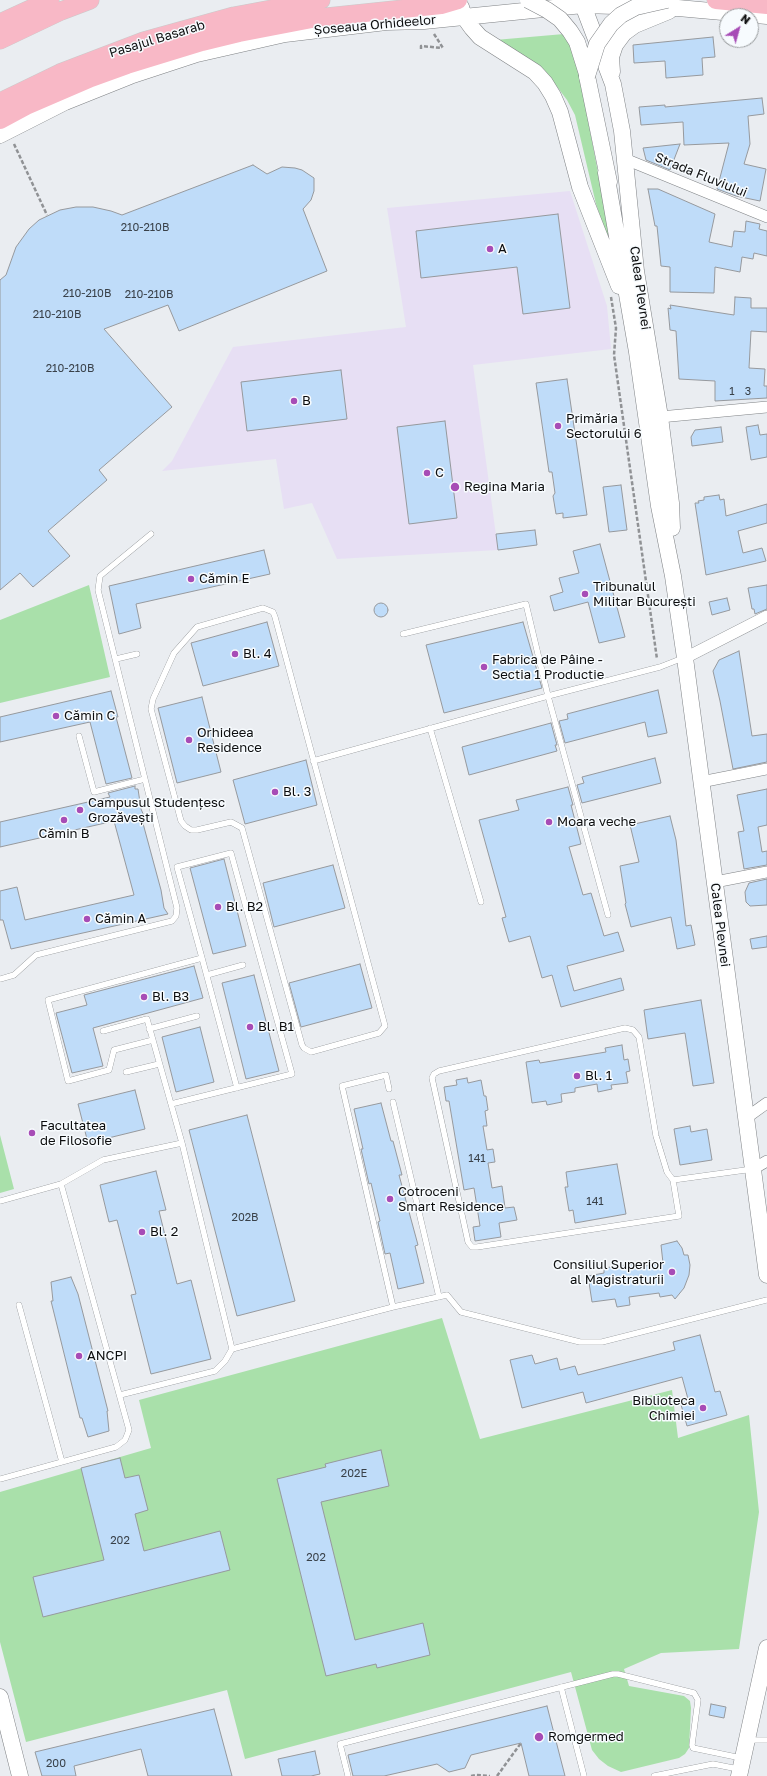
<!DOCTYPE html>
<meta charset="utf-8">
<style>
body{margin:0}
#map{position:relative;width:767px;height:1776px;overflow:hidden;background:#eaedf1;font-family:"Golos Text",sans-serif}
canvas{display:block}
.north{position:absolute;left:719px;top:8px;width:40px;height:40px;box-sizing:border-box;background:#f7fbfe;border:1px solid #999c9e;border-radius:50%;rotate:37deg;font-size:11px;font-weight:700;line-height:16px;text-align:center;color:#0c0d0e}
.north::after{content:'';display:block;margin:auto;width:14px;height:18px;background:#a74cb6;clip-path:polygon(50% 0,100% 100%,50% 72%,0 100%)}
</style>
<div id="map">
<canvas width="767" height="1776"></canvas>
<div class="north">N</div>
</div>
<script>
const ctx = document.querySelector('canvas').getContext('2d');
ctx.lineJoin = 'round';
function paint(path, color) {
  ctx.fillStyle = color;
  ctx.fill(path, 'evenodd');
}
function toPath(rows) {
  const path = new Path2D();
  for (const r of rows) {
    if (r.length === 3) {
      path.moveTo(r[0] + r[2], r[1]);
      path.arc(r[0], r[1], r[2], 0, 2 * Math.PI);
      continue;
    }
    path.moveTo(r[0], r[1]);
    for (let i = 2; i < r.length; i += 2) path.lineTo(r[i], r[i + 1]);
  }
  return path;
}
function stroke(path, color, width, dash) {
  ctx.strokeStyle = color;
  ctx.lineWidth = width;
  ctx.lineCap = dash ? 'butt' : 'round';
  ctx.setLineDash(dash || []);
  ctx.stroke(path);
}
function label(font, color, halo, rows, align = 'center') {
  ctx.font = font + ' "Golos Text",sans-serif';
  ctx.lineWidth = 3;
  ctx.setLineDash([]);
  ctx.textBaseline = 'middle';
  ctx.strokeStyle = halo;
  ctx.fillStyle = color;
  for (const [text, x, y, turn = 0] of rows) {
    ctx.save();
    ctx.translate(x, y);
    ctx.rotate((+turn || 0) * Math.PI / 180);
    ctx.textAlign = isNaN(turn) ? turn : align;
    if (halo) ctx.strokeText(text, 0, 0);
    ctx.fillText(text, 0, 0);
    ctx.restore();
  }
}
const commercial = toPath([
 [570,191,607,306,611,349,473,365,498,550,337,559,312,503,284,509,276,459,162,471,172,461,233,347,406,327,387,208]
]);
const green = toPath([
 [564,34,570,41,577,62,614,257,596,204,575,115,567,100,555,84,531,64,495,40],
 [89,585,110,677,0,703,0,620],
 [0,1135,14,1189,0,1193],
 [442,1318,480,1439,672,1390,678,1438,749,1415,759,1512,739,1649,661,1653,624,1669,629,1686,684,1696,690,1701,691,1708,689,1748,685,1754,679,1758,621,1772,608,1766,599,1759,592,1750,571,1672,245,1759,227,1690,26,1742,0,1642,0,1492,151,1448,139,1400]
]);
const building = toPath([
 [713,37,715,57,702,58,703,75,666,78,665,61,634,63,633,45,713,37],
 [762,98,764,114,748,116,750,144,744,164,766,169,760,201,736,196,717,189,729,143,684,145,683,122,641,125,639,107,665,105,665,107,762,98],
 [680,144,670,170,646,160,643,148,680,144],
 [253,165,267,174,282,167,295,168,302,170,314,178,314,191,311,200,303,209,327,271,179,331,168,305,104,329,172,407,99,470,107,480,48,531,70,556,33,587,20,573,0,590,0,280,6,275,16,247,29,229,39,220,60,210,76,207,93,207,111,211,122,215,253,165],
 [648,189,658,189,715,214,709,242,732,247,734,231,745,232,746,221,760,224,759,229,767,231,767,256,754,253,753,259,742,257,740,272,715,267,714,293,670,292,670,267,661,266,657,226,655,226,648,189],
 [558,214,570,308,523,314,517,267,421,278,416,231,558,214],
 [735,297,751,298,751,308,767,308,767,332,751,331,749,368,765,369,764,386,767,386,767,398,715,401,715,381,679,379,676,331,670,330,668,308,671,309,670,305,734,315,735,297],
 [341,370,347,419,247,431,241,382,341,370],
 [567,379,587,515,563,518,563,513,556,514,553,496,555,493,552,472,549,472,536,383,567,379],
 [445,421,457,518,409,524,397,427,445,421],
 [758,425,760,435,767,434,767,457,751,460,746,427,758,425],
 [721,427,723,442,692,446,691,437,695,430,721,427],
 [621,485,627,530,609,532,603,487,621,485],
 [719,495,720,500,724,499,726,516,767,504,767,523,738,531,743,553,762,548,766,561,706,575,695,503,699,503,698,501,704,500,704,497,719,495],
 [535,530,537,545,498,550,496,534,535,530],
 [600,544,625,637,599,643,588,602,554,611,550,596,563,592,559,578,579,573,573,551,600,544],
 [264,550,270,574,136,604,141,628,119,634,109,586,264,550],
 [767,585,767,609,755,614,754,609,752,609,748,588,767,585],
 [727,598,730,610,712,615,709,602,727,598],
 [381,610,7],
 [267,622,279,666,203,686,191,643,267,622],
 [523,622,542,688,444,713,426,645,523,622],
 [739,651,752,736,767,734,767,762,733,769,720,701,713,671,719,660,739,651],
 [658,690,667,733,648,737,645,722,565,743,559,721,568,719,567,714,658,690],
 [111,691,118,717,116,717,132,778,106,784,90,722,0,742,0,717,111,691],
 [202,697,221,772,177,783,158,708,202,697],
 [551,723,557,745,555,745,557,751,469,775,462,747,551,723],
 [655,758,661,783,582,803,577,785,584,783,582,777,655,758],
 [306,760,317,805,245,824,233,780,306,760],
 [135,786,135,789,138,789,141,809,144,816,141,816,161,890,164,908,168,914,11,949,3,920,0,920,0,891,17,887,25,920,134,895,114,821,0,847,0,822,110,797,108,793,135,786],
 [568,787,573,805,571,805,581,844,569,847,583,895,591,893,604,936,618,932,624,951,567,966,574,991,621,978,624,990,561,1007,552,975,542,978,530,936,509,942,502,918,506,917,479,820,519,810,516,800,568,787],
 [767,789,767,825,758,827,762,852,767,851,767,865,744,869,738,832,744,831,737,795,767,789],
 [670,816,676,840,686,926,691,925,695,945,677,949,671,917,631,927,625,904,626,903,620,866,639,862,630,825,670,816],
 [224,859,246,946,213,954,190,868,224,859],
 [333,865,345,908,274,927,263,883,333,865],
 [767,879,767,905,750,906,746,902,745,892,749,883,767,879],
 [767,936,767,947,752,949,750,939,767,936],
 [360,964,372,1008,301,1027,289,983,360,964],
 [194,966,203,998,93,1028,103,1066,72,1073,56,1013,87,1005,84,995,194,966],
 [254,975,279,1071,246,1079,222,983,254,975],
 [701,1000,714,1083,693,1086,685,1033,648,1039,644,1010,701,1000],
 [200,1027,214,1082,176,1092,162,1037,200,1027],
 [622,1045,624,1060,628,1059,630,1071,626,1072,628,1083,611,1085,612,1089,598,1092,597,1084,575,1088,575,1092,561,1094,562,1102,547,1105,546,1101,532,1103,526,1062,539,1060,540,1063,606,1052,605,1048,622,1045],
 [467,1078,468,1083,481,1080,484,1096,486,1096,488,1110,485,1111,487,1126,483,1126,487,1150,493,1149,495,1162,488,1163,492,1188,502,1186,505,1208,514,1207,517,1220,499,1223,501,1237,475,1241,473,1227,480,1226,474,1188,464,1190,449,1101,446,1101,444,1087,457,1085,456,1080,467,1078],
 [135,1090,145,1129,88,1143,78,1104,135,1090],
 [381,1103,391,1141,393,1141,402,1175,399,1175,418,1245,415,1246,424,1283,398,1289,390,1253,385,1254,378,1222,380,1221,371,1183,369,1184,361,1149,363,1149,354,1109,381,1103],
 [247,1115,295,1301,237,1316,189,1130,247,1115],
 [690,1126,691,1132,707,1129,712,1160,680,1165,674,1129,690,1126],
 [617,1164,626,1214,575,1223,573,1210,569,1211,565,1187,568,1187,566,1172,617,1164],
 [156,1171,166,1210,159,1211,177,1284,191,1280,211,1359,151,1374,131,1295,136,1294,117,1220,109,1222,100,1185,156,1171],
 [677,1241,682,1248,684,1255,688,1255,690,1265,689,1275,684,1288,675,1299,672,1295,660,1297,659,1293,629,1297,630,1305,617,1307,615,1299,592,1302,588,1276,604,1273,604,1268,632,1264,633,1268,663,1263,661,1245,677,1241],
 [71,1277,78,1294,108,1411,107,1411,109,1431,88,1437,82,1418,80,1418,51,1301,53,1301,51,1282,71,1277],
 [700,1335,715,1392,720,1391,727,1415,687,1426,680,1401,688,1399,682,1377,586,1403,583,1392,522,1408,510,1360,532,1355,535,1364,557,1358,560,1370,575,1366,578,1375,675,1350,673,1342,700,1335],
 [381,1450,389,1486,321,1502,355,1640,423,1623,430,1655,377,1668,376,1664,326,1676,277,1479,326,1467,325,1464,381,1450],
 [120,1458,125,1478,139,1475,148,1510,135,1514,144,1551,220,1531,230,1570,43,1617,33,1577,104,1560,81,1468,120,1458],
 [711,1704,726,1707,724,1718,709,1715,711,1704],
 [547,1706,565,1776,529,1776,521,1743,471,1755,465,1768,449,1772,437,1764,384,1776,353,1776,348,1755,547,1706],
 [214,1709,232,1776,148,1776,141,1749,74,1766,76,1776,42,1776,35,1752,214,1709],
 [315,1751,320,1774,311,1776,282,1776,278,1759,315,1751]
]);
const path = toPath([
 [434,34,443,48],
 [421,49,421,46,442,48],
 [14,144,47,215],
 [611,297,616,328,614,355,657,659],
 [471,1776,476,1775,490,1776],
 [497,1776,521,1743]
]);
const service = toPath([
 [263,608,273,612,275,617,385,1026,379,1033,311,1052,304,1048,302,1045,242,828,231,822,197,830,191,830,185,826,181,821,151,709,153,699,174,653,197,627,263,608],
 [403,634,526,604,548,696,608,915],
 [116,659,137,654],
 [430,728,481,902],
 [79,736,94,792,145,779],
 [313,761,548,696,660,667,683,658],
 [202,958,237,1088],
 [207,975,243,965],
 [0,979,14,975,36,955,172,921,176,916,177,908,98,590,100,576,151,534],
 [625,1028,633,1030,639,1037,656,1136,667,1172,673,1180,679,1216,477,1247,472,1247,468,1242,432,1078,434,1074,439,1071,625,1028],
 [149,1029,197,1016],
 [103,1031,147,1019,182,1143,232,1349],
 [153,1040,114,1050,109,1070,68,1081,48,1000,202,958,177,867,231,853,292,1074,171,1104],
 [126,1072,159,1064],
 [389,1089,386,1075,342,1086,393,1307],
 [393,1102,439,1297],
 [673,1180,753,1169],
 [0,1201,61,1184,103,1160,182,1143],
 [19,1305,62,1462],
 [120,1395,215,1371,225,1361,232,1349,393,1307,447,1295,461,1312,580,1342,602,1342,767,1300],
 [0,1479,116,1447,125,1440,129,1430,61,1184],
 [561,1687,584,1776],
 [749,1740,767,1740],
 [348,1776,340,1744,613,1674,618,1674,694,1693,698,1700,692,1745,693,1748,741,1758],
 [654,1776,713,1764,738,1769]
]);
const minor = toPath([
 [625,159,767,217],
 [660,417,767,407],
 [685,658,767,616],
 [701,782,767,769],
 [715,882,767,872],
 [746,1118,767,1103],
 [753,1169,767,1161]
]);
const secondary = toPath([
 [581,0,613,84,622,131,636,271,660,417,671,503,672,528],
 [461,7,464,17,472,28,480,37,535,72,545,83,553,96,560,112,580,187,619,286],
 [612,72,611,57,615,45,624,33,635,25,669,11],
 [587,76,609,182],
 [0,135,65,102,130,76,197,54,285,34,386,22,424,21,583,5,678,8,767,16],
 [606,173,637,352,659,506,673,576,685,658,767,1275],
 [0,1697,20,1776],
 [739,1776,767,1648]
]);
const primary = toPath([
 [716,0,767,5],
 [0,23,50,0],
 [0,40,61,11,90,0],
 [0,102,60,73,144,41,234,16,321,0],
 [0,120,26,106,91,78,127,65,202,42,239,33,317,18,441,5,458,0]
]);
const secondaryBridge = toPath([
 [528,0,547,10,560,19,570,31,577,42,587,74],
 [587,76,597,44,611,24,621,15,636,7,667,0]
]);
const markers = [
 [490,249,4,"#a74cb6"],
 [294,401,4,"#a74cb6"],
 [558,426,4,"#a74cb6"],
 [427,473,4,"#a74cb6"],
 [455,487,5,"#a74cb6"],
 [191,579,4,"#a74cb6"],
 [585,594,4,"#a74cb6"],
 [235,654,4,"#a74cb6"],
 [484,667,4,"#a74cb6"],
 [56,716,4,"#a74cb6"],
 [189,740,4,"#a74cb6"],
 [275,792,4,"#a74cb6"],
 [80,810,4,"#a74cb6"],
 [64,820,4,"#a74cb6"],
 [549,822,4,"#a74cb6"],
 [218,907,4,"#a74cb6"],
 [87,919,4,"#a74cb6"],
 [144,997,4,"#a74cb6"],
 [250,1027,4,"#a74cb6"],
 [577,1076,4,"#a74cb6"],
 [32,1133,4,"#a74cb6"],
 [390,1199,4,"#a74cb6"],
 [142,1232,4,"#a74cb6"],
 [672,1272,4,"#a74cb6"],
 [79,1356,4,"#a74cb6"],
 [703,1408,4,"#a74cb6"],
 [539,1737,5,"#a74cb6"]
];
const numberNames = [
 ["210-210B",145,228],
 ["210-210B",87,294],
 ["210-210B",149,295],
 ["210-210B",57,315],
 ["210-210B",70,369],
 ["1",732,392],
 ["3",748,392],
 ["141",477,1159],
 ["141",595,1202],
 ["202B",245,1218],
 ["202E",354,1474],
 ["202",120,1541],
 ["202",316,1558],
 ["200",56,1764]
];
const streetNames = [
 ["Șoseaua Orhideelor",375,25,-5],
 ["Pasajul Basarab",157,39,-17],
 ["Strada Fluviului",701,175,22],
 ["Calea Plevnei",640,288,82],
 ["Calea Plevnei",720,925,83]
];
const poiNames = [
 ["A",498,249],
 ["B",302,401],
 ["Primăria",566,419],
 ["Sectorului 6",566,434],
 ["C",435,473],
 ["Regina Maria",464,487],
 ["Cămin E",199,579],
 ["Tribunalul",593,587],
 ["Militar București",593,602],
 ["Bl. 4",243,654],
 ["Fabrica de Pâine -",492,660],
 ["Sectia 1 Productie",492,675],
 ["Cămin C",64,716],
 ["Orhideea",197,733],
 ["Residence",197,748],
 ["Bl. 3",283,792],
 ["Campusul Studențesc",88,803],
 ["Grozăvești",88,818],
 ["Moara veche",557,822],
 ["Cămin B",64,834,"center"],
 ["Bl. B2",226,907],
 ["Cămin A",95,919],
 ["Bl. B3",152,997],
 ["Bl. B1",258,1027],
 ["Bl. 1",585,1076],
 ["Facultatea",40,1126],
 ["de Filosofie",40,1141],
 ["Cotroceni",398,1192],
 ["Smart Residence",398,1207],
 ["Bl. 2",150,1232],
 ["Consiliul Superior",664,1265,"right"],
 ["al Magistraturii",664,1280,"right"],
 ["ANCPI",87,1356],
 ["Biblioteca",695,1401,"right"],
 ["Chimiei",695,1416,"right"],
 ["Romgermed",548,1737]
];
paint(commercial, '#e7dff4');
paint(green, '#a9e0aa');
paint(building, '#bfdcf9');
stroke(building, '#96999d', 1);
stroke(service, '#7f8285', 6);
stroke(minor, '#7f8285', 12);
stroke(secondary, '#7f8285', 17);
stroke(primary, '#cacaca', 19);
stroke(path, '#909295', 2.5, [4, 2]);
stroke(service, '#fff', 5.5);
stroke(minor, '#fff', 11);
stroke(secondary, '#fff', 16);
stroke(primary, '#f8b8c6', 18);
stroke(secondaryBridge, '#7f8285', 17, []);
stroke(secondaryBridge, '#fff', 16);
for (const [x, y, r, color] of markers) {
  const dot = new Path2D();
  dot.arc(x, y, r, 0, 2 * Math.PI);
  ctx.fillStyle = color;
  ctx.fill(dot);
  stroke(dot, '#f7fbfe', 1.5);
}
label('11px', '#394149', null, numberNames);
label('13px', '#0c0d0e', '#f7fbfe', streetNames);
label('13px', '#0c0d0e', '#f7fbfe', poiNames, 'left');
</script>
